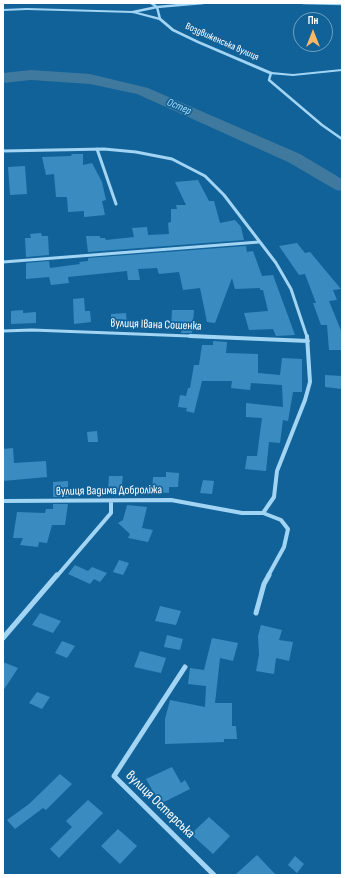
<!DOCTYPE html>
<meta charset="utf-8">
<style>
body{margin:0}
#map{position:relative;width:345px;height:878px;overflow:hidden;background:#116298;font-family:"Sofia Sans Condensed",sans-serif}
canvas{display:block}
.frame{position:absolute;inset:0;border:4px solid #fff;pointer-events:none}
.north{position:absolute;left:293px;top:12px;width:40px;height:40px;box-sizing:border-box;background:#116298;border:1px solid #70a1c1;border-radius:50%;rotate:0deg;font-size:11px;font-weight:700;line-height:16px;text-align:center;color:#fff}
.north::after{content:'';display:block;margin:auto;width:14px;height:18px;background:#ffb965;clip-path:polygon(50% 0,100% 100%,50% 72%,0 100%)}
</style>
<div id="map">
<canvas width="345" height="878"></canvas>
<div class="frame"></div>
<div class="north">Пн</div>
</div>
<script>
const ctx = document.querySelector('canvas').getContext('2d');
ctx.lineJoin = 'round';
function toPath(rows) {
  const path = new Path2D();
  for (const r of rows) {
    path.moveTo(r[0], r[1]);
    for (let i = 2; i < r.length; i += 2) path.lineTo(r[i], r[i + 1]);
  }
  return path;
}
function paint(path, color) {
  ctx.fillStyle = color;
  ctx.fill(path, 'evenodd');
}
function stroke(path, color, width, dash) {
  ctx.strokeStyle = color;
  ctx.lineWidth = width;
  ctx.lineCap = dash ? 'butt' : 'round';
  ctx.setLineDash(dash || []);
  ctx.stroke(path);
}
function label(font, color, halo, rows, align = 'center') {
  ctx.font = font + ' "Sofia Sans Condensed",sans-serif';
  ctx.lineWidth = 3.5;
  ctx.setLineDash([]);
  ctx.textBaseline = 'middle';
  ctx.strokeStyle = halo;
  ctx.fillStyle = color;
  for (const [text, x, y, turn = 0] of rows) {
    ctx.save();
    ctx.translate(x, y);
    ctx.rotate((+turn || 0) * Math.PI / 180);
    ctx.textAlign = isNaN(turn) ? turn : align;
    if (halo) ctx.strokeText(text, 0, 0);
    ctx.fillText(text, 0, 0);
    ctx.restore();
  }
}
const river = toPath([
 [31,70,90,74,148,88,300,154,342,179,342,191,336,190,288,162,137,94,90,84,31,80,3,83,3,73,31,70]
]);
const building = toPath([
 [72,154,83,154,83,165,92,163,102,182,106,200,102,201,105,215,84,217,84,211,68,212,67,197,56,197,54,174,46,175,42,157,71,156],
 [25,166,27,194,10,195,8,167],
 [198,180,209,201,214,201,220,223,235,220,241,227,244,240,88,252,86,236,100,236,100,238,105,238,106,240,134,237,132,228,147,227,148,235,169,234,168,223,171,222,171,209,177,209,176,205,186,205,175,182],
 [41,233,42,236,48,236,49,255,26,257,25,238,31,238,30,234],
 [297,243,305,253,310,252,341,289,333,290,337,300,329,301,342,333,342,350,329,350,327,325,321,325,313,303,316,303,305,274,299,275,279,246],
 [246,246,247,252,253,251,262,276,273,275,295,335,276,336,273,329,249,330,244,313,268,311,263,290,260,290,260,288,235,289,232,278,215,323,207,322,200,288,183,290,179,272,159,274,157,268,138,269,140,280,128,280,127,271,68,277,69,283,51,285,49,277,26,279,26,263,49,261,50,268,80,264,79,262,88,261,88,258],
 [84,298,85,311,90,311,91,322,74,324,73,299],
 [23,310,23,313,36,312,36,323,11,324,11,311],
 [172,310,194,310,192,333,181,333,182,328,171,328],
 [126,313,127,324,111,325,111,314],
 [213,341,227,342,226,353,258,354,258,373,280,375,282,358,302,359,302,392,293,392,288,421,283,420,280,443,269,442,266,471,245,469,247,456,257,456,262,418,246,417,246,403,283,407,282,385,251,383,250,390,231,388,232,381,202,381,194,413,186,411,187,408,178,407,180,395,186,396,188,388,190,388,194,365,199,365,202,345,213,345],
 [325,375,342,376,342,389,325,387],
 [97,431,98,442,88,442,87,432],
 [13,448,14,463,46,461,47,477,3,481,3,449],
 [166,472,179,473,178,487,169,487,169,493,152,492,153,477,166,477],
 [109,476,123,476,121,491,108,490],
 [203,480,214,481,212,494,200,493],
 [68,481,68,497,53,497,53,482],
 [53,504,68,504,65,525,52,525,47,543,39,542,38,547,20,545,23,538,13,538,17,512,45,513,46,509,53,509],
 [127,505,147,507,142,528,153,530,148,542,128,538,130,534,118,523,123,520],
 [119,560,129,563,123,575,113,572],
 [75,565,88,571,92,567,107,573,100,582,94,579,90,584,68,574],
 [160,606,181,611,176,625,155,621],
 [40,613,61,621,53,633,32,625],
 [261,625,282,630,279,640,293,642,289,661,276,658,274,674,256,671,259,655,258,636],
 [167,635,183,639,180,650,164,647],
 [212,638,238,643,233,661,220,658,215,703,232,703,232,726,236,726,237,739,224,739,224,742,165,744,165,719,170,700,205,707,206,686,188,684,190,668,204,670],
 [62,641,75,646,67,658,55,653],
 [140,651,166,658,161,673,134,667],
 [3,662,18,668,3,691],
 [37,692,50,697,42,709,29,703],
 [172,767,181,783,185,780,190,789,160,804,146,779],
 [60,774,72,784,46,810,43,808,15,829,7,820,29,804],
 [88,800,103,813,59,858,50,849,72,827,66,821],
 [209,817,230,836,213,854,191,834],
 [118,829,137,846,120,864,101,846],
 [257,855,276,875,235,875],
 [295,856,304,864,297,873,288,865]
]);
const minorFar3 = toPath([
 [151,3,157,7,203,3],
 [303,3,342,4],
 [133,12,157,7,160,19],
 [271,73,269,80,322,125,342,139]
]);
const minorFar2 = toPath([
 [97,149,116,204],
 [3,151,104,149,136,152,172,159,205,176,224,195,276,263,291,289,307,337],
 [3,262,259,242],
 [3,331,32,330,215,337]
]);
const minorFar1 = toPath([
 [190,336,308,341],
 [3,501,171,500,242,513,263,513,281,520,288,529,284,547,268,576],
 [263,513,274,497,277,471,305,400,310,382,307,336],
 [57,576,111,513,111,502]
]);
const minor = toPath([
 [256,613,264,584,269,575],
 [3,638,57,575],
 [185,667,114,776,214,875]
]);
const tertiary = toPath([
 [27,8,133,11,161,18,174,29,199,41,272,72,293,74,342,69,342,71,293,76,269,74,197,43,172,31,159,20,133,13,27,10,3,11,3,9,27,8]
]);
const farStreetnames = [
 ["Воздвиженська вулиця",222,42,24]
];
const farWaternames = [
 ["Остер",179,107,24]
];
const streetNames = [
 ["вулиця Івана Сошенка",156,325,2],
 ["вулиця Вадима Доброліжа",109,491,-1]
];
const nearStreetnames = [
 ["вулиця Остерська",160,805,44]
];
paint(river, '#3f799e');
paint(building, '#3a8cc0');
stroke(minorFar3, '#a2d4f4', 2.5);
stroke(minorFar2, '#a2d4f4', 3);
stroke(minorFar1, '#a2d4f4', 4);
stroke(minor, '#a2d4f4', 5);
paint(tertiary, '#a2d4f4');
label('10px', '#fff', '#116298', farStreetnames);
label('italic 11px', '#afdefa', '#116298', farWaternames);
label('12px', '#fff', '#116298', streetNames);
label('14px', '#fff', '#116298', nearStreetnames);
</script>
